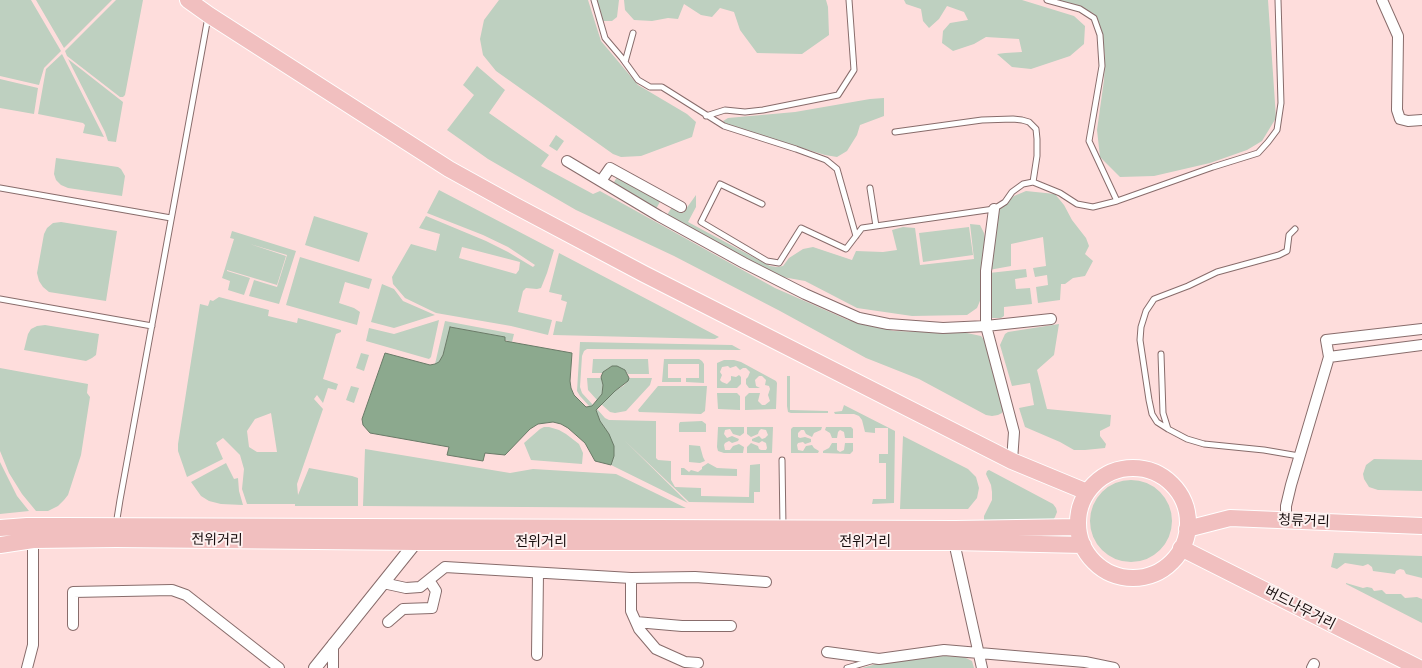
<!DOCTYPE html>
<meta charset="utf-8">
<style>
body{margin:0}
canvas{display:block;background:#fedddc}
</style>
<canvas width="1422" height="668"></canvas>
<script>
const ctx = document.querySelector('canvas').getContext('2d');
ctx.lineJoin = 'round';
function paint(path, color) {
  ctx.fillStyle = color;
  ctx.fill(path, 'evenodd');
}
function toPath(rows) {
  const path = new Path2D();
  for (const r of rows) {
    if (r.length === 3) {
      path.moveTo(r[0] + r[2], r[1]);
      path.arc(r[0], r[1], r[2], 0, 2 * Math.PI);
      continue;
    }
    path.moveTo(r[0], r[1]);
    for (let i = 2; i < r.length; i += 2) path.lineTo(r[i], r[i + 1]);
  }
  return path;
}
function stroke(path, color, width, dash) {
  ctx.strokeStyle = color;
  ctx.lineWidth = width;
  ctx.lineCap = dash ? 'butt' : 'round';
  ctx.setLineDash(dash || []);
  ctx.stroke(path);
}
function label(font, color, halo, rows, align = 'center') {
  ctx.font = font + ' Quicksand,"Noto Sans KR",sans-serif';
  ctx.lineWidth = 4;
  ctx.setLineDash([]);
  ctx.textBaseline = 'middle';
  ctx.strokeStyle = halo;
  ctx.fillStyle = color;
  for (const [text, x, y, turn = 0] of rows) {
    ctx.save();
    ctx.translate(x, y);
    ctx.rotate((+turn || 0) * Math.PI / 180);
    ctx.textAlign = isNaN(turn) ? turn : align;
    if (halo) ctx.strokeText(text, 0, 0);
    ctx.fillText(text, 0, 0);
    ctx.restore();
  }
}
const green = toPath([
 [0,0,31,0,61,51,44,68,39,85,0,76],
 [36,0,112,0,64,48],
 [116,0,143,0,125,95,123,97,120,97,67,56,65,51],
 [499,0,588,0,601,41,638,85,687,114,696,122,692,137,641,156,621,157,613,154,496,71,483,55,480,39,484,20],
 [597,0,619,0,617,17,612,21,603,21],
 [624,0,826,0,828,7,829,35,802,54,757,53,740,30,734,12,720,8,712,17,701,15,684,4,678,19,668,18,652,21,634,20,625,10],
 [904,0,1022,0,1074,16,1085,26,1084,44,1070,56,1031,69,1012,67,997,54,1005,53,1022,52,1019,39,986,37,974,44,953,51,942,43,943,31,950,23,968,20,964,12,947,6,939,19,929,28,923,21,921,9,906,4],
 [1058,0,1268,0,1276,118,1262,141,1247,150,1210,163,1154,176,1120,177,1100,157,1097,130,1104,80,1105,57,1101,28,1093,13],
 [62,54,104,137,83,133,85,125,83,123,38,114,46,69],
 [68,59,123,102,116,142,108,141,105,132],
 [477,66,505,90,489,113,549,155,541,166,593,194,600,191,775,288,848,320,894,331,967,333,981,336,989,347,1004,409,1002,413,998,415,992,416,986,415,919,379,866,358,780,311,674,256,576,210,488,159,447,130,474,95,463,85],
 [0,79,38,88,34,114,0,108],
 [884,98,884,116,860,125,857,135,847,151,837,157,825,155,729,126,723,121,728,118,795,112,870,99],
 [556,135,564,141,557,151,549,146],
 [56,158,118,167,121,169,125,176,122,196,68,188,61,185,56,180,54,174],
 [618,175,661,200,656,209,613,184],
 [439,190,554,250,547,273,541,288,537,289,526,288,523,291,518,312,552,320,548,335,511,326,436,313,405,298,393,284,392,277,411,244,436,251,440,234,419,228,426,216,486,241,508,252,533,267,535,265,508,247,483,235,427,213],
 [462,247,520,262,519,270,516,274,459,258],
 [1026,191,1055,194,1064,205,1072,220,1086,238,1089,246,1085,254,1093,261,1085,276,1073,278,1065,284,1061,284,1060,300,1038,303,1036,287,1048,285,1047,275,1035,277,1033,268,1046,266,1043,237,1011,244,1011,266,989,270,997,211,1014,196],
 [696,195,696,207,688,222,770,266,777,267,783,266,789,258,803,249,813,247,852,260,856,251,883,252,897,250,892,230,903,227,915,228,920,265,974,259,970,224,980,225,984,233,985,239,982,296,977,308,967,315,912,316,857,308,805,281,777,276,667,215,672,207,683,213],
 [314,216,368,233,359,262,305,245],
 [61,222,117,231,106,301,49,292,43,287,39,281,37,273,44,234,47,228,53,223],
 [969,227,973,255,923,262,919,233],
 [232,231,296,251,279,304,249,296,254,280,277,287,287,255,250,244,286,256,277,285,227,270,227,271,250,278,244,295,228,290,230,281,222,278,234,239,230,238],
 [559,253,719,337,715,339,553,335,556,321,562,322,567,302,561,300,562,295,549,292],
 [300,257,372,279,369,289,345,282,339,303,354,308,360,312,357,325,286,305],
 [1026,269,1027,277,1015,279,1016,289,1030,288,1032,304,1004,307,1004,316,1001,318,990,318,989,273],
 [382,284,394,289,403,301,435,315,394,328,371,322],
 [219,297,269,310,268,316,297,323,298,318,341,330,341,332,336,334,323,379,338,384,336,390,328,388,323,403,317,395,314,399,323,409,297,484,298,495,309,468,352,476,358,478,358,506,295,506,295,504,247,504,242,489,244,469,240,455,223,438,216,443,223,459,187,477,178,451,178,444,200,304,208,306,210,300,213,301],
 [271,413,277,452,257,452,249,447,247,431,255,419],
 [439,320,431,357,429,359,366,341,369,328,394,334],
 [445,321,514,334,512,342,505,340,505,337,450,327,443,355,439,362,435,364],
 [1059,324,1054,355,1037,370,1047,409,1111,415,1110,426,1100,431,1100,436,1106,444,1105,448,1085,450,1074,450,1060,442,1025,427,1019,408,1034,405,1030,383,1012,386,1000,345,1005,334,1008,332],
 [45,325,99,334,96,355,92,358,86,361,24,350,28,334,31,329,37,326],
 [580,342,732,345,741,350,587,349,584,351,582,356,580,387,582,393,593,405,590,407,580,396,577,391],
 [361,353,369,355,364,371,356,368],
 [593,359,648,359,649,374,628,374,625,370,612,366,607,369,602,373,592,373],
 [664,359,699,359,702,361,704,364,704,383,686,382,686,378,699,378,699,364,668,364,668,378,681,378,681,382,662,382],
 [724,360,734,360,741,362,776,381,777,383,776,409,745,410,745,397,749,393,760,393,758,401,762,405,765,405,770,401,768,395,770,389,769,386,765,385,766,380,762,376,759,376,755,380,756,386,760,388,749,388,746,384,746,379,748,377,750,372,746,368,743,368,740,370,736,366,730,368,728,366,722,367,720,372,722,375,720,380,722,382,727,384,731,380,731,376,736,377,739,375,741,377,741,384,737,388,717,388,717,363],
 [0,368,88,384,87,393,90,397,81,455,68,495,64,500,58,506,48,511,36,511,22,494,9,473,0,451],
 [787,376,790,376,790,410,828,411,828,413,791,413,788,412,787,406],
 [587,378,601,378,603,385,602,394,597,400,588,390],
 [629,378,652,378,650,385,626,411,615,413,610,412,601,404,615,391,623,386,628,381],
 [351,386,359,388,354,403,346,400],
 [658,386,707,386,705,411,701,414,639,412,638,410],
 [717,393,737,393,740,396,740,410,718,409],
 [844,405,895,431,894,503,872,504,873,499,886,499,886,463,879,463,879,454,888,454,888,428,875,428,875,433,865,432,862,420,859,416,854,414,835,414,834,412,842,411],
 [597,409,605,418,609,420,656,421,656,458,658,460,671,461,671,480,675,487,701,488,701,496,749,497,750,465,760,464,760,492,754,492,754,503,689,502,624,440,688,503,611,465,614,456,609,434,600,421,596,414],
 [702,421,706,424,706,432,679,432,679,424,680,422],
 [544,427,549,427,559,430,566,434,579,444,583,453,582,464,531,460,524,443,540,429],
 [718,427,744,427,744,433,740,436,733,434,730,429,725,430,724,434,727,438,732,436,739,439,738,441,732,443,729,441,725,443,724,445,725,450,730,450,733,446,739,444,744,447,743,453,724,453,718,451,717,447],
 [747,427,773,427,772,453,747,453,747,447,751,443,758,446,759,449,761,450,766,450,767,448,766,443,762,441,759,443,752,441,752,439,759,436,762,439,765,438,768,435,766,430,761,429,759,431,758,434,751,437,747,434],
 [793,427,822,427,821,430,814,433,812,437,806,434,804,430,801,430,798,433,798,437,800,438,805,437,811,439,811,442,805,444,803,442,798,443,797,445,798,450,803,451,806,446,812,445,814,448,819,451,818,453,791,453,791,429],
 [826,427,851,427,853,429,853,438,845,438,844,432,840,430,838,432,837,438,832,438,830,433,825,430],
 [903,436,968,469,976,477,979,488,977,498,968,509,900,509],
 [832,443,837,443,837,450,840,452,844,450,845,443,853,443,853,451,850,454,823,453,823,451,829,448],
 [689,445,700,446,703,457,705,461,700,463,689,462],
 [365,449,510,473,533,469,616,474,686,508,363,506],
 [1374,459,1422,460,1422,491,1378,490,1369,487,1364,479,1363,474,1366,465],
 [0,462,17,496,29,511,0,514],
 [226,463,234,479,238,478,239,491,243,505,221,504,209,501,201,496,191,482],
 [708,463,717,468,737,469,737,476,681,475,681,468,684,468,689,472,691,470,698,472,702,469,702,467],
 [989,470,1053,504,1056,508,1057,512,1055,517,1053,520,984,521,984,516,992,500,992,492,991,485,986,474,987,471],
 [1131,521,41],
 [1334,553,1422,556,1422,578,1406,574,1404,570,1400,569,1396,571,1395,574,1373,571,1372,567,1368,564,1363,566,1345,563,1337,569,1331,567],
 [1346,583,1363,588,1367,587,1372,588,1374,591,1382,590,1386,594,1401,594,1405,598,1417,597,1422,599,1422,623,1346,584],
 [945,656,964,657,972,661,974,668,862,668,883,662,911,658]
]);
const water = toPath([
 [450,327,505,337,505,341,572,353,570,381,571,388,574,395,586,407,592,406,602,394,603,385,601,377,603,372,612,366,617,366,625,370,629,378,628,381,615,391,596,410,600,421,609,434,614,446,614,456,611,465,595,461,585,443,568,428,561,424,553,422,538,424,530,429,505,455,485,453,483,461,447,455,449,447,370,433,363,425,362,419,385,353,430,365,435,364,439,362,443,355,450,327]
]);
const service = toPath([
 [594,0,605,38,622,58,638,80,650,87,662,87,724,126,796,149,826,160,837,169,856,236],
 [1047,0,1080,9,1094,18,1100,35,1102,66,1089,141,1117,201],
 [625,62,633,33],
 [706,116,725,110,745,112,763,110,838,95,854,70,849,0],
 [895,132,982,120,1013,119,1022,120,1029,122,1036,129,1037,139,1037,156,1033,182],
 [0,188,171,218],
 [870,188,876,226],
 [762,204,720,184,701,222,767,261,779,263,801,228,846,249,862,228,994,209,1005,202,1012,192,1023,184,1033,182,1060,193,1077,204,1093,207,1117,201,1213,167,1258,153,1268,142,1277,130,1281,103,1278,0],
 [1295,229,1289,235,1287,251,1279,255,1217,272,1188,286,1154,299,1146,311,1141,327,1140,340,1149,400,1152,414,1157,422,1168,429,1187,439,1204,444,1264,450,1299,456],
 [0,299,152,326],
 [1161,354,1163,413,1168,429],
 [782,460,783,527],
 [116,525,120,500,208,17],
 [847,668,871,661]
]);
const minor = toPath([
 [1382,0,1398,36,1397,110,1400,119,1408,121,1422,120],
 [567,161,659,216,744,263,805,294,859,318,888,324,943,328,986,326,1051,319],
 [601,181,610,168,681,207],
 [994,209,986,271,986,326,1014,432,1012,461],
 [1329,357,1422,345],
 [1286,521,1286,506,1291,485,1329,357,1326,340,1422,329],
 [954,542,982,668],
 [631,578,631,611,639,629,656,649,685,662,698,663],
 [383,583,406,588,420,587,445,567,631,578,695,577,766,582],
 [388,622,403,609,432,608,436,591,429,580],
 [636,622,682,626,731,626],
 [73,625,73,592,172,590,186,595,279,668],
 [827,652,879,659,944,650,1085,662,1114,668],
 [537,655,538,573],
 [27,668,33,645,33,540],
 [333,668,333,644],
 [1312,668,1314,664]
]);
const tertiary = toPath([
 [315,668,416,542]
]);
const primary = toPath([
 [188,0,209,15,449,169,514,205,644,274,1012,461,1087,492],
 [1133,523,55],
 [0,528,27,526,60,526,955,529,1078,527],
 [1187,529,1230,518,1422,526],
 [0,545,33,540,116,539,416,542,954,542,1083,545],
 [1181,548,1419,668]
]);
const streetNames = [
 ["청류거리",1304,521,2],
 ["전위거리",217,540,1],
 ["전위거리",541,542],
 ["전위거리",865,542],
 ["버드나무거리",1300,608,27]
];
paint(green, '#bed0c0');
paint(water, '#8ca98e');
stroke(water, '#697a67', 1);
stroke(service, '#886c6b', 7);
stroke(minor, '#886c6b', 12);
stroke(tertiary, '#886c6b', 14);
stroke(primary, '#fff', 18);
stroke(service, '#fff', 5);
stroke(minor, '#fff', 10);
stroke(tertiary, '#fff', 12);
stroke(primary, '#f1bfbf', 16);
label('14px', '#160c0c', '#fdf0ef', streetNames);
</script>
